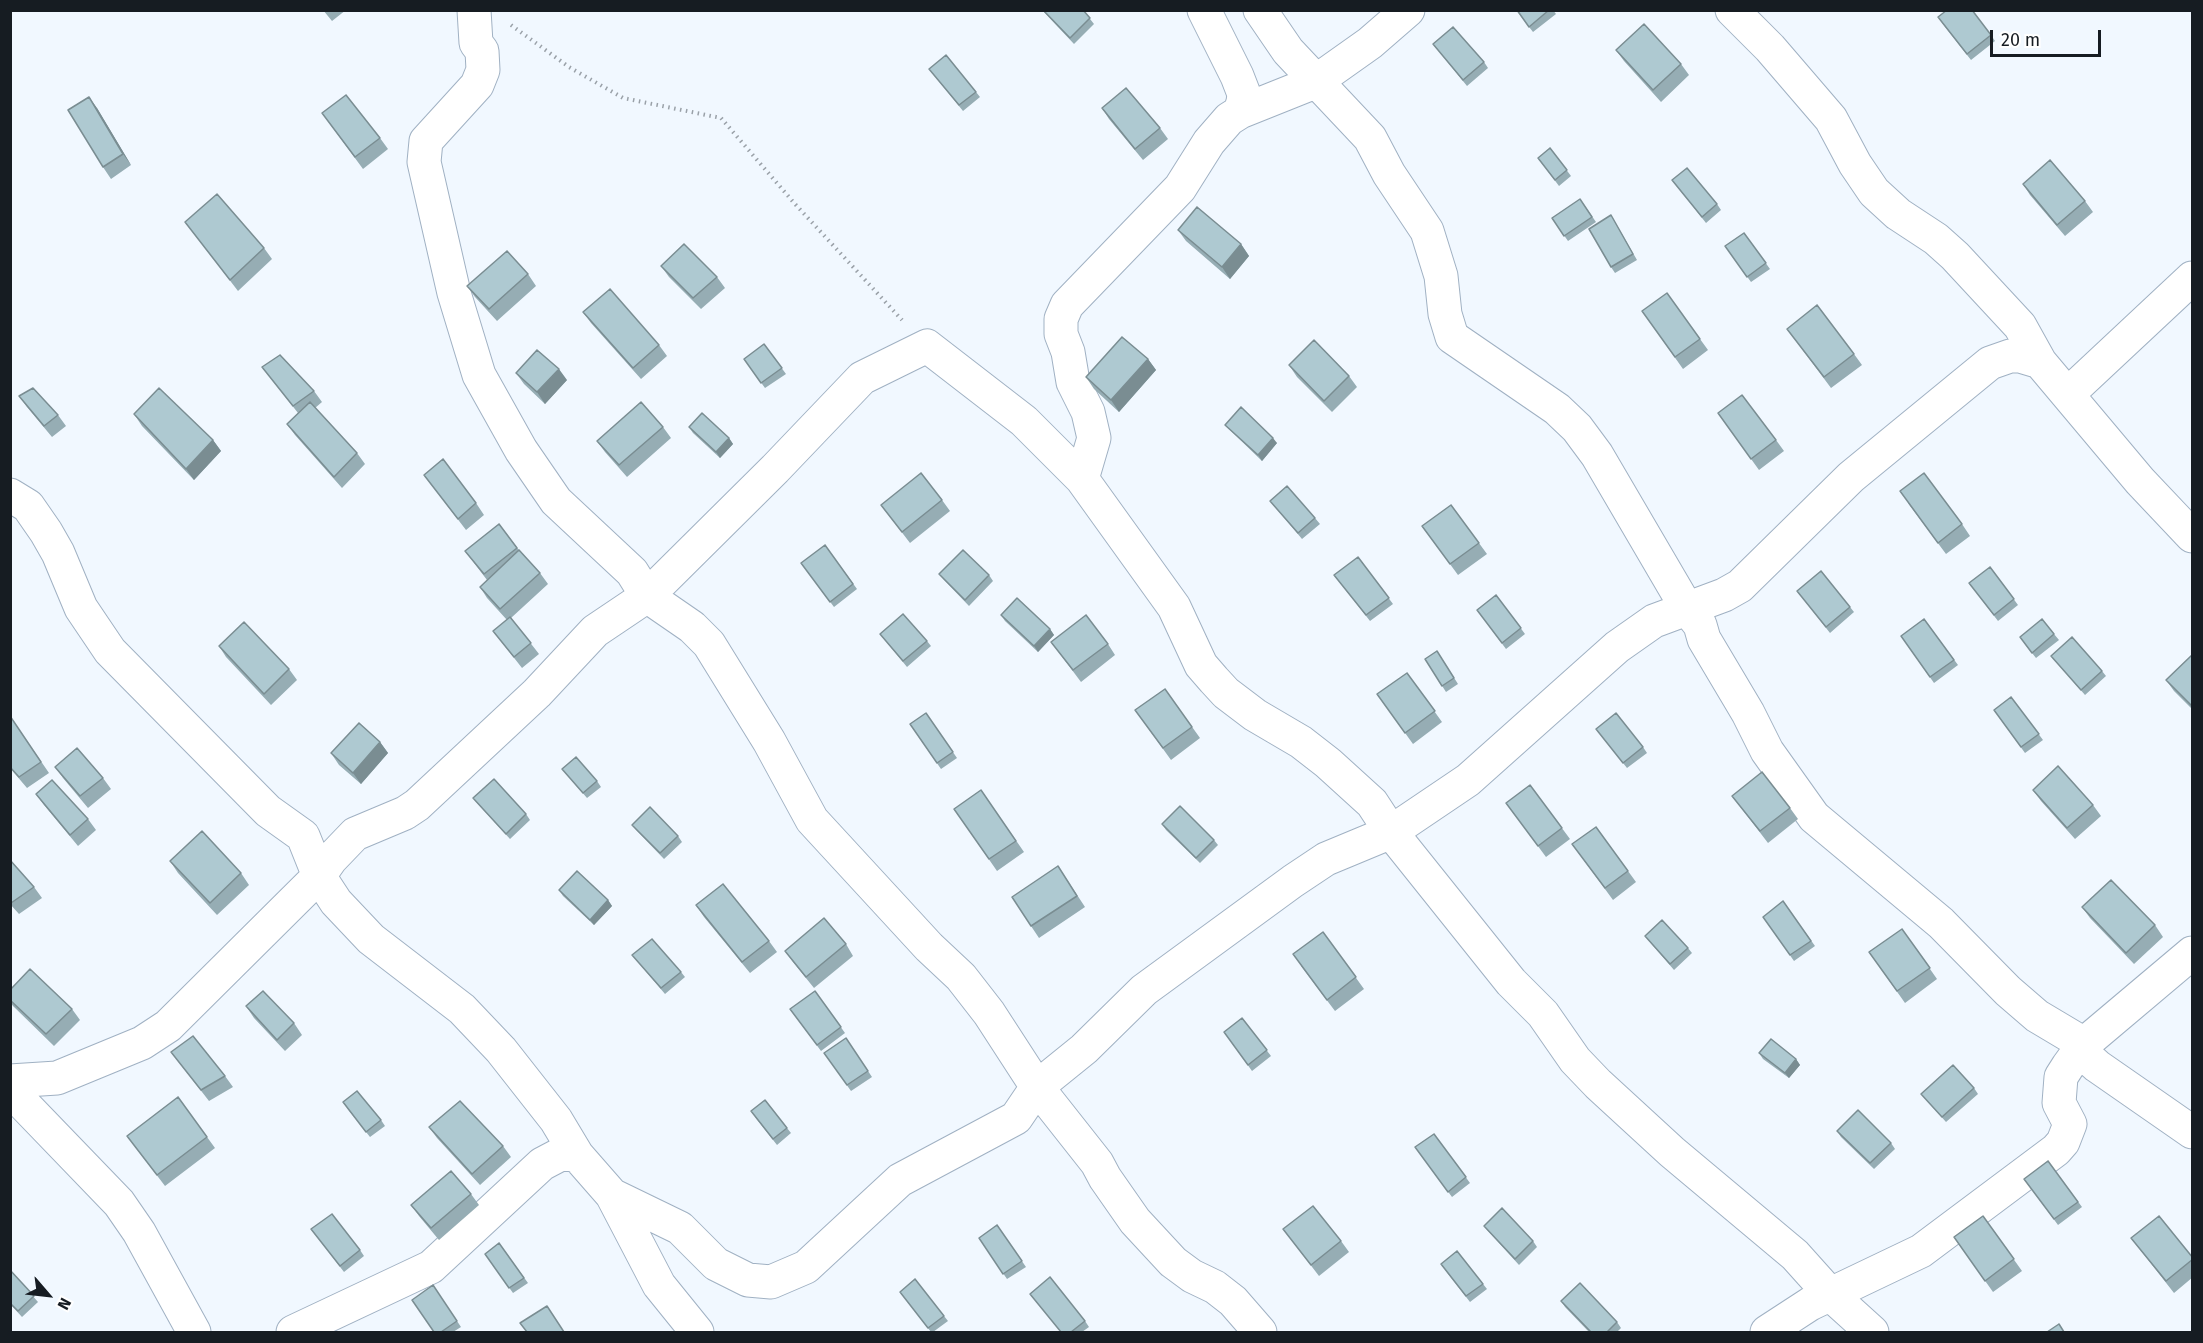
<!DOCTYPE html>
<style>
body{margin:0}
#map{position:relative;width:2203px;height:1343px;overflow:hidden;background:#f1f8ff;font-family:"Fira Sans",sans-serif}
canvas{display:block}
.frame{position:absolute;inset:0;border:12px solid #161c22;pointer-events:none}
.north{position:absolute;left:18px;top:1265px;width:60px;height:60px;-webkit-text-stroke:4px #fff;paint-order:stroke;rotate:118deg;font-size:16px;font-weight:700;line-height:24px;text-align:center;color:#161c22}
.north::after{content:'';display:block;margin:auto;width:21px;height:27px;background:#161c22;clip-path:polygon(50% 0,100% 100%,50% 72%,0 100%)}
.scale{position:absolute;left:1990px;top:30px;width:111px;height:27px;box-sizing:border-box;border:3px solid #161c22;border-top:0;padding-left:8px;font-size:18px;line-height:21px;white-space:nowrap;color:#161c22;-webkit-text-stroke:4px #fff;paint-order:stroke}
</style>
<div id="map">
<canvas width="2203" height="1343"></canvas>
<div class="frame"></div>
<div class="north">N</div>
<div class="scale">20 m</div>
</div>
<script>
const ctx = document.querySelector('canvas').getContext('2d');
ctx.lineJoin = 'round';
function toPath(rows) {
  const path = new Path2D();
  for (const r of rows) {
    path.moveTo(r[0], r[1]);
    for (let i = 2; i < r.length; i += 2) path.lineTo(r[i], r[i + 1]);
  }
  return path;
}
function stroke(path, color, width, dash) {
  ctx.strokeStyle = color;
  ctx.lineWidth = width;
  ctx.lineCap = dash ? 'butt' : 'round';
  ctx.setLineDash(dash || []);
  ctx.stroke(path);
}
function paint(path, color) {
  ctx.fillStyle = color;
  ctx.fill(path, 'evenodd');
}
const path = toPath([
 [511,25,569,67,623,98,721,118,795,204,902,320]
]);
const street = toPath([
 [474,10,476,43,482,51,483,70,477,85,426,141,424,162,454,293,479,375,521,450,556,501,632,572,647,596,692,627,709,644,769,741,812,820,929,947,961,977,989,1013,1037,1087,1097,1163,1105,1178,1135,1221,1173,1262,1192,1276,1215,1287,1233,1301,1260,1332],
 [1260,10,1288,51,1370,138,1389,174,1427,231,1441,276,1445,314,1452,337,1557,409,1577,428,1597,455,1686,607,1700,625,1704,639,1748,713,1767,751,1814,817,1941,923,2008,991,2037,1016,2084,1044,2086,1056,2097,1066,2192,1132],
 [1732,10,1770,48,1831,119,1855,164,1874,192,1898,214,1936,239,1955,256,2020,326,2040,362,2140,481,2192,536],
 [1240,112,1315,82,1370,43,1408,10],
 [2068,394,2192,278],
 [1082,479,1094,438,1088,412,1073,382,1068,352,1061,334,1061,319,1067,305,1180,188,1209,142,1229,119,1240,112,1243,102,1244,94,1237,76,1204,10],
 [10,495,28,506,46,532,58,553,81,608,110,651,268,811,303,836,319,876,336,902,371,939,462,1009,501,1050,556,1120,577,1155,612,1195,659,1285,697,1332],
 [10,1081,57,1078,142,1043,168,1026,319,876,331,859,355,834,405,813,417,805,537,693,595,631,647,596,775,469,862,378,927,346,1024,421,1082,479,1174,607,1201,665,1214,680,1226,693,1255,715,1301,742,1328,763,1372,803,1391,832,1511,982,1543,1014,1575,1060,1598,1084,1672,1152,1795,1255,1830,1294,1872,1332],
 [10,1090,119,1203,139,1232,194,1332],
 [612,1195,680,1228,716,1264,748,1280,771,1282,806,1267,900,1180,1016,1118,1037,1087,1084,1049,1144,990,1293,881,1326,859,1391,832,1468,780,1617,647,1654,621,1724,595,1740,586,1851,477,1990,363,2010,356,2020,356,2040,362],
 [293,1332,431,1267,542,1164,561,1154,577,1155],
 [1767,1332,1810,1304,1921,1251,2056,1150,2063,1142,2070,1124,2059,1103,2061,1077,2068,1066,2084,1044,2192,953]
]);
const wall = toPath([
 [323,10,346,10,332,21],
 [1042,10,1083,10,1094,24,1074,44],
 [1516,10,1553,10,1556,14,1533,32],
 [1942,23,1991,35,1995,41,1971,60],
 [1433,44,1484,62,1488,68,1467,86],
 [1616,50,1681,64,1689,75,1661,102,1624,61],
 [929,69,976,92,980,97,963,111],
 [97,108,131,165,111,179,103,167],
 [1102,108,1160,128,1168,139,1143,160,1109,119],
 [330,124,380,138,388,149,363,169],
 [1550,148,1571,176,1559,186,1538,158],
 [1672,180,1717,204,1721,210,1706,223],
 [2023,184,2085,201,2093,212,2065,236,2030,195],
 [1580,199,1596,222,1568,241,1552,218],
 [1611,215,1637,260,1615,273,1611,267],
 [185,222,264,248,272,259,238,291],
 [1178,230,1241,244,1249,256,1230,279,1186,241],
 [1744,233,1770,269,1751,282,1725,246],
 [661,266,717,277,725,288,701,309,669,277],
 [528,274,536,286,497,321,475,297,467,286],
 [1642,311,1700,339,1708,350,1683,369],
 [583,312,659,345,667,356,641,379,591,323],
 [1787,329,1854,354,1862,365,1831,388],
 [764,344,786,374,765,388,744,359],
 [1148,359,1156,370,1119,412,1094,389,1086,377],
 [1289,365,1349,376,1357,387,1332,412,1297,377],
 [262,367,314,391,322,402,315,408,357,453,365,464,342,488,295,435,287,424,298,413],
 [516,373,567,380,545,404,524,384],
 [19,396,58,415,66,426,52,437,27,407],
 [1718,413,1776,440,1784,451,1759,470],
 [134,414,213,440,221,451,194,480,142,426],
 [1225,425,1277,443,1262,461,1230,430],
 [663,427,671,438,627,477,605,452,597,441],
 [689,427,729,438,733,444,720,458,693,433],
 [424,475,476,503,484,515,466,530],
 [942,500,950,511,910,543,881,505],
 [1270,501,1315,518,1320,524,1302,539],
 [1908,503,1962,524,1970,536,1946,554],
 [1451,505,1487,554,1458,575,1422,526],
 [499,524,519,550,540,573,548,584,511,618,539,654,522,668,493,631,507,620,487,598,480,587,487,580,465,551],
 [825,545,857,589,834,607,801,563],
 [1358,557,1393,604,1370,621,1334,575],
 [1990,567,2018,605,1998,621,1969,583],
 [939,574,989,575,993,581,969,606,944,580],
 [1797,591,1850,607,1854,612,1830,633],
 [1496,595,1525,634,1506,649,1477,610],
 [1001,615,1050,629,1054,635,1038,652,1005,621],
 [1924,619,1958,665,1934,683,1901,636],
 [880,634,927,641,931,646,907,667],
 [2054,634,2059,640,2036,658,2024,643],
 [1051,642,1108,644,1115,655,1081,682],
 [219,646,289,669,297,680,271,705,226,657],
 [1437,651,1458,684,1446,692,1425,659],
 [2193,654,2193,710,2174,691,2166,680],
 [2051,656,2102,671,2106,676,2085,695],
 [1407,673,1442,722,1413,744,1377,694],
 [1165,689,1200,738,1171,760,1135,710],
 [2011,697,2043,740,2025,753,1994,710],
 [926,713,957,758,941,769,910,724],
 [10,716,49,773,27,788,10,768],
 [1596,729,1643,747,1647,753,1627,768],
 [380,742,388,753,361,784,339,765,331,753],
 [55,767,103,778,111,789,88,808,63,778],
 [562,769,597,781,601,787,587,798],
 [1530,785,1570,839,1546,857,1506,803],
 [981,790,1024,852,997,871,954,809],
 [2033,790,2093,805,2101,816,2075,839,2041,801],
 [36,794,88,819,96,830,78,846,44,805],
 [1732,796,1790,808,1798,819,1768,843],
 [473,798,526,814,530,820,510,839,477,803],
 [1162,824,1214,840,1218,845,1200,863,1166,830],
 [632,825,678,836,682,842,664,859,636,830],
 [1596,827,1636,882,1613,900,1572,844],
 [10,860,34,887,42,898,19,914,10,904],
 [170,861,241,873,249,885,217,915,178,873],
 [1058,866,1085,907,1039,938,1031,926],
 [559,890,608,900,612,906,594,925,563,896],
 [1783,901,1815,946,1794,961,1763,917],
 [696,905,769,941,777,952,750,973,704,917],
 [2082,907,2155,925,2163,937,2134,964,2090,918],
 [1902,929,1937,979,1905,1003,1869,952],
 [1323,932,1364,989,1335,1011,1301,966],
 [1645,936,1688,948,1692,953,1674,970,1649,941],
 [846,944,853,956,814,988,793,962,785,951],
 [632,955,681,972,685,977,665,994],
 [10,990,72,1009,80,1020,54,1046,13,1006,10,1002],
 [815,991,845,1033,821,1051,790,1009],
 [246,1006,294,1023,302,1035,285,1051,254,1018],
 [1242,1018,1271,1056,1252,1071,1224,1032],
 [846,1038,872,1077,851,1091,824,1053],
 [171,1052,225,1076,233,1087,209,1101],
 [1759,1053,1796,1059,1800,1065,1789,1078,1763,1059],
 [1974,1088,1978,1094,1946,1122,1921,1094],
 [178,1097,215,1148,165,1186,127,1136],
 [347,1108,381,1120,385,1126,370,1137],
 [755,1117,787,1128,791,1133,777,1145],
 [429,1127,503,1146,511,1157,480,1185,437,1138],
 [1837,1131,1891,1143,1895,1149,1874,1169,1841,1137],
 [1434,1134,1470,1183,1452,1197,1415,1147],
 [2048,1161,2082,1207,2058,1225,2024,1179],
 [471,1194,479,1205,439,1240,419,1216,411,1205],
 [1983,1216,2022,1271,1993,1292,1954,1237],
 [997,1225,1026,1267,1007,1279,979,1238],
 [1484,1226,1533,1241,1537,1247,1519,1265,1488,1231],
 [311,1229,360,1250,364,1256,344,1272],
 [1283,1229,1341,1241,1349,1252,1319,1276],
 [2131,1238,2193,1258,2193,1277,2174,1293],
 [499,1243,528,1283,513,1293,485,1254],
 [10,1270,38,1302,22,1317,10,1304],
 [1445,1270,1483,1284,1487,1289,1470,1302],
 [433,1285,461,1327,453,1332,434,1332],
 [900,1292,944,1316,948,1321,933,1332,931,1332],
 [1561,1301,1617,1322,1621,1328,1617,1332,1589,1332,1565,1307],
 [1085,1321,1089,1327,1082,1332,1060,1332]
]);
const shadedWall = toPath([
 [89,97,97,108,131,165,123,154],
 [1241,244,1249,256,1230,279,1222,267],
 [1148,359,1156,370,1119,412,1111,400],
 [559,369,567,380,545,404,537,392],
 [729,438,733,444,720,458,716,452],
 [1273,438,1277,443,1262,461,1258,455],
 [213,440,221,451,194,480,186,469],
 [1050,629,1054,635,1038,652,1034,646],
 [380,742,388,753,361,784,353,773],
 [608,900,612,906,594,925,590,920],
 [1796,1059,1800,1065,1789,1078,1785,1073]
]);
const building = toPath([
 [1043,10,1083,10,1090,18,1070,38,1043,10],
 [1517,10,1549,10,1529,27,1517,10],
 [1947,10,1972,10,1991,35,1967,54,1938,17,1947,10],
 [1644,24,1681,64,1653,90,1616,50,1644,24],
 [1453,27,1484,62,1463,80,1433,44,1453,27],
 [946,55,976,92,959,105,929,69,946,55],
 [1126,88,1160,128,1135,149,1102,108,1126,88],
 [346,95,380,138,355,157,322,113,346,95],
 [89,97,123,154,103,167,68,110,89,97],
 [1550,148,1567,170,1555,180,1538,158,1550,148],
 [2050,160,2085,201,2057,225,2023,184,2050,160],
 [1687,168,1717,204,1702,217,1672,180,1687,168],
 [217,194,264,248,230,280,185,222,217,194],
 [1580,199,1592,217,1564,236,1552,218,1580,199],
 [1197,207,1241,244,1222,267,1178,230,1197,207],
 [1611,215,1633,254,1611,267,1589,229,1611,215],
 [1744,233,1766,263,1747,277,1725,246,1744,233],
 [684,244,717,277,693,298,661,266,684,244],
 [507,251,528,274,489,309,467,286,507,251],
 [610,289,659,345,633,368,583,312,610,289],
 [1667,293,1700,339,1675,357,1642,311,1667,293],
 [1817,305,1854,354,1824,377,1787,329,1817,305],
 [1122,337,1148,359,1111,400,1086,377,1122,337],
 [1314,340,1349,376,1324,401,1289,365,1314,340],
 [764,344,782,368,761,383,744,359,764,344],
 [537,350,559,369,537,392,516,373,537,350],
 [280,355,314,391,293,406,262,367,280,355],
 [33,388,58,415,44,426,19,396,33,388],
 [159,388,213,440,186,469,134,414,159,388],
 [1742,395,1776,440,1751,459,1718,413,1742,395],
 [310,402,357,453,334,477,287,424,310,402],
 [641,402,663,427,619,465,597,441,641,402],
 [1241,407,1273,438,1258,455,1225,425,1241,407],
 [702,413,729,438,716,452,689,427,702,413],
 [443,459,476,503,458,519,424,475,443,459],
 [921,473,942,500,902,532,881,505,921,473],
 [1924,473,1962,524,1938,543,1900,491,1924,473],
 [1287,486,1315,518,1298,533,1270,501,1287,486],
 [1451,505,1479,543,1450,564,1422,526,1451,505],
 [499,524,517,548,484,574,465,551,499,524],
 [825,545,853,584,830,602,801,563,825,545],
 [519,550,540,573,500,609,480,587,519,550],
 [963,550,989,575,965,600,939,574,963,550],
 [1358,557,1389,598,1366,615,1334,575,1358,557],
 [1990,567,2014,599,1994,615,1969,583,1990,567],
 [1821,571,1850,607,1826,627,1797,591,1821,571],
 [1496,595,1521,628,1502,643,1477,610,1496,595],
 [1017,598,1050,629,1034,646,1001,615,1017,598],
 [903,614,927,641,903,661,880,634,903,614],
 [1086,615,1108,644,1073,670,1051,642,1086,615],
 [510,617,531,643,514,657,493,631,510,617],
 [1924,619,1954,660,1930,677,1901,636,1924,619],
 [2042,619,2054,634,2032,653,2020,637,2042,619],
 [244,622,289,669,264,694,219,646,244,622],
 [2072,637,2102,671,2081,690,2051,656,2072,637],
 [1437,651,1454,678,1442,686,1425,659,1437,651],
 [2193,654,2193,707,2166,680,2193,654],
 [1407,673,1435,711,1405,733,1377,694,1407,673],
 [1165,689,1192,727,1163,748,1135,710,1165,689],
 [2011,697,2039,734,2021,747,1994,710,2011,697],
 [926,713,953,752,937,763,910,724,926,713],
 [1616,713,1643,747,1623,763,1596,729,1616,713],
 [10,716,41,762,19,777,10,767,10,716],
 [359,723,380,742,353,773,331,753,359,723],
 [77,748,103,778,80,796,55,767,77,748],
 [576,757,597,781,583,793,562,769,576,757],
 [2058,766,2093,805,2067,828,2033,790,2058,766],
 [1762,772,1790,808,1760,831,1732,796,1762,772],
 [494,779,526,814,506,834,473,798,494,779],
 [52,780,88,819,70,835,36,794,52,780],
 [1530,785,1562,828,1538,846,1506,803,1530,785],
 [981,790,1016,841,989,859,954,809,981,790],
 [1180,806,1214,840,1196,858,1162,824,1180,806],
 [650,807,678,836,660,853,632,825,650,807],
 [1596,827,1628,871,1605,888,1572,844,1596,827],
 [202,831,241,873,210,903,170,861,202,831],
 [10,860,34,887,11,903,10,902,10,860],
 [1058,866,1077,896,1031,926,1012,897,1058,866],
 [577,871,608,900,590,920,559,890,577,871],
 [2111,880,2155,925,2126,953,2082,907,2111,880],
 [723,884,769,941,742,962,696,905,723,884],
 [1783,901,1811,941,1790,955,1763,917,1783,901],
 [824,918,846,944,806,977,785,951,824,918],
 [1662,920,1688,948,1670,964,1645,936,1662,920],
 [1902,929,1930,968,1897,991,1869,952,1902,929],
 [1323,932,1356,977,1327,1000,1293,954,1323,932],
 [652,939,681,972,661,988,632,955,652,939],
 [30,969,72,1009,46,1034,10,1000,10,990,30,969],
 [263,991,294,1023,277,1040,246,1006,263,991],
 [815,991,841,1027,817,1045,790,1009,815,991],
 [1242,1018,1267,1050,1248,1065,1224,1032,1242,1018],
 [193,1036,225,1076,201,1090,171,1052,193,1036],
 [846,1038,868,1071,847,1085,824,1053,846,1038],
 [1771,1039,1796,1059,1785,1073,1759,1053,1771,1039],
 [1953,1065,1974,1088,1942,1117,1921,1094,1953,1065],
 [357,1091,381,1120,366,1132,343,1102,357,1091],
 [178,1097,207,1137,157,1175,127,1136,178,1097],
 [765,1100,787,1128,773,1139,751,1111,765,1100],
 [460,1101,503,1146,472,1174,429,1127,460,1101],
 [1858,1110,1891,1143,1870,1163,1837,1131,1858,1110],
 [1434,1134,1466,1177,1448,1192,1415,1147,1434,1134],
 [2048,1161,2078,1202,2054,1219,2024,1179,2048,1161],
 [451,1171,471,1194,431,1228,411,1205,451,1171],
 [1313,1206,1341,1241,1311,1265,1283,1229,1313,1206],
 [1502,1208,1533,1241,1515,1259,1484,1226,1502,1208],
 [332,1214,360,1250,340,1266,311,1229,332,1214],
 [1983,1216,2014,1259,1985,1281,1954,1237,1983,1216],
 [2159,1216,2193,1258,2193,1259,2166,1281,2131,1238,2159,1216],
 [997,1225,1022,1261,1003,1274,979,1238,997,1225],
 [499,1243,524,1278,509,1288,485,1254,499,1243],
 [1457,1251,1483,1284,1466,1296,1441,1264,1457,1251],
 [10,1270,34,1296,18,1311,10,1303,10,1270],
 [1050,1277,1085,1321,1071,1332,1061,1332,1030,1294,1050,1277],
 [915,1279,944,1316,928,1328,900,1292,915,1279],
 [1580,1283,1617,1322,1607,1332,1591,1332,1561,1301,1580,1283],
 [433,1285,457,1321,441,1332,434,1332,412,1300,433,1285],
 [547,1306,564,1332,527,1332,520,1323,547,1306],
 [2059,1324,2064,1332,2047,1332,2059,1324]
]);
stroke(street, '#a0b1c3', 35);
stroke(path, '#9aa1a8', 4, [1.5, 4.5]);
stroke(street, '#fff', 33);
paint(wall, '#96adb4');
paint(shadedWall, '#7a8d92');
paint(building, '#aec9d1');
stroke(building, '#7a8d92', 1.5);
</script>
